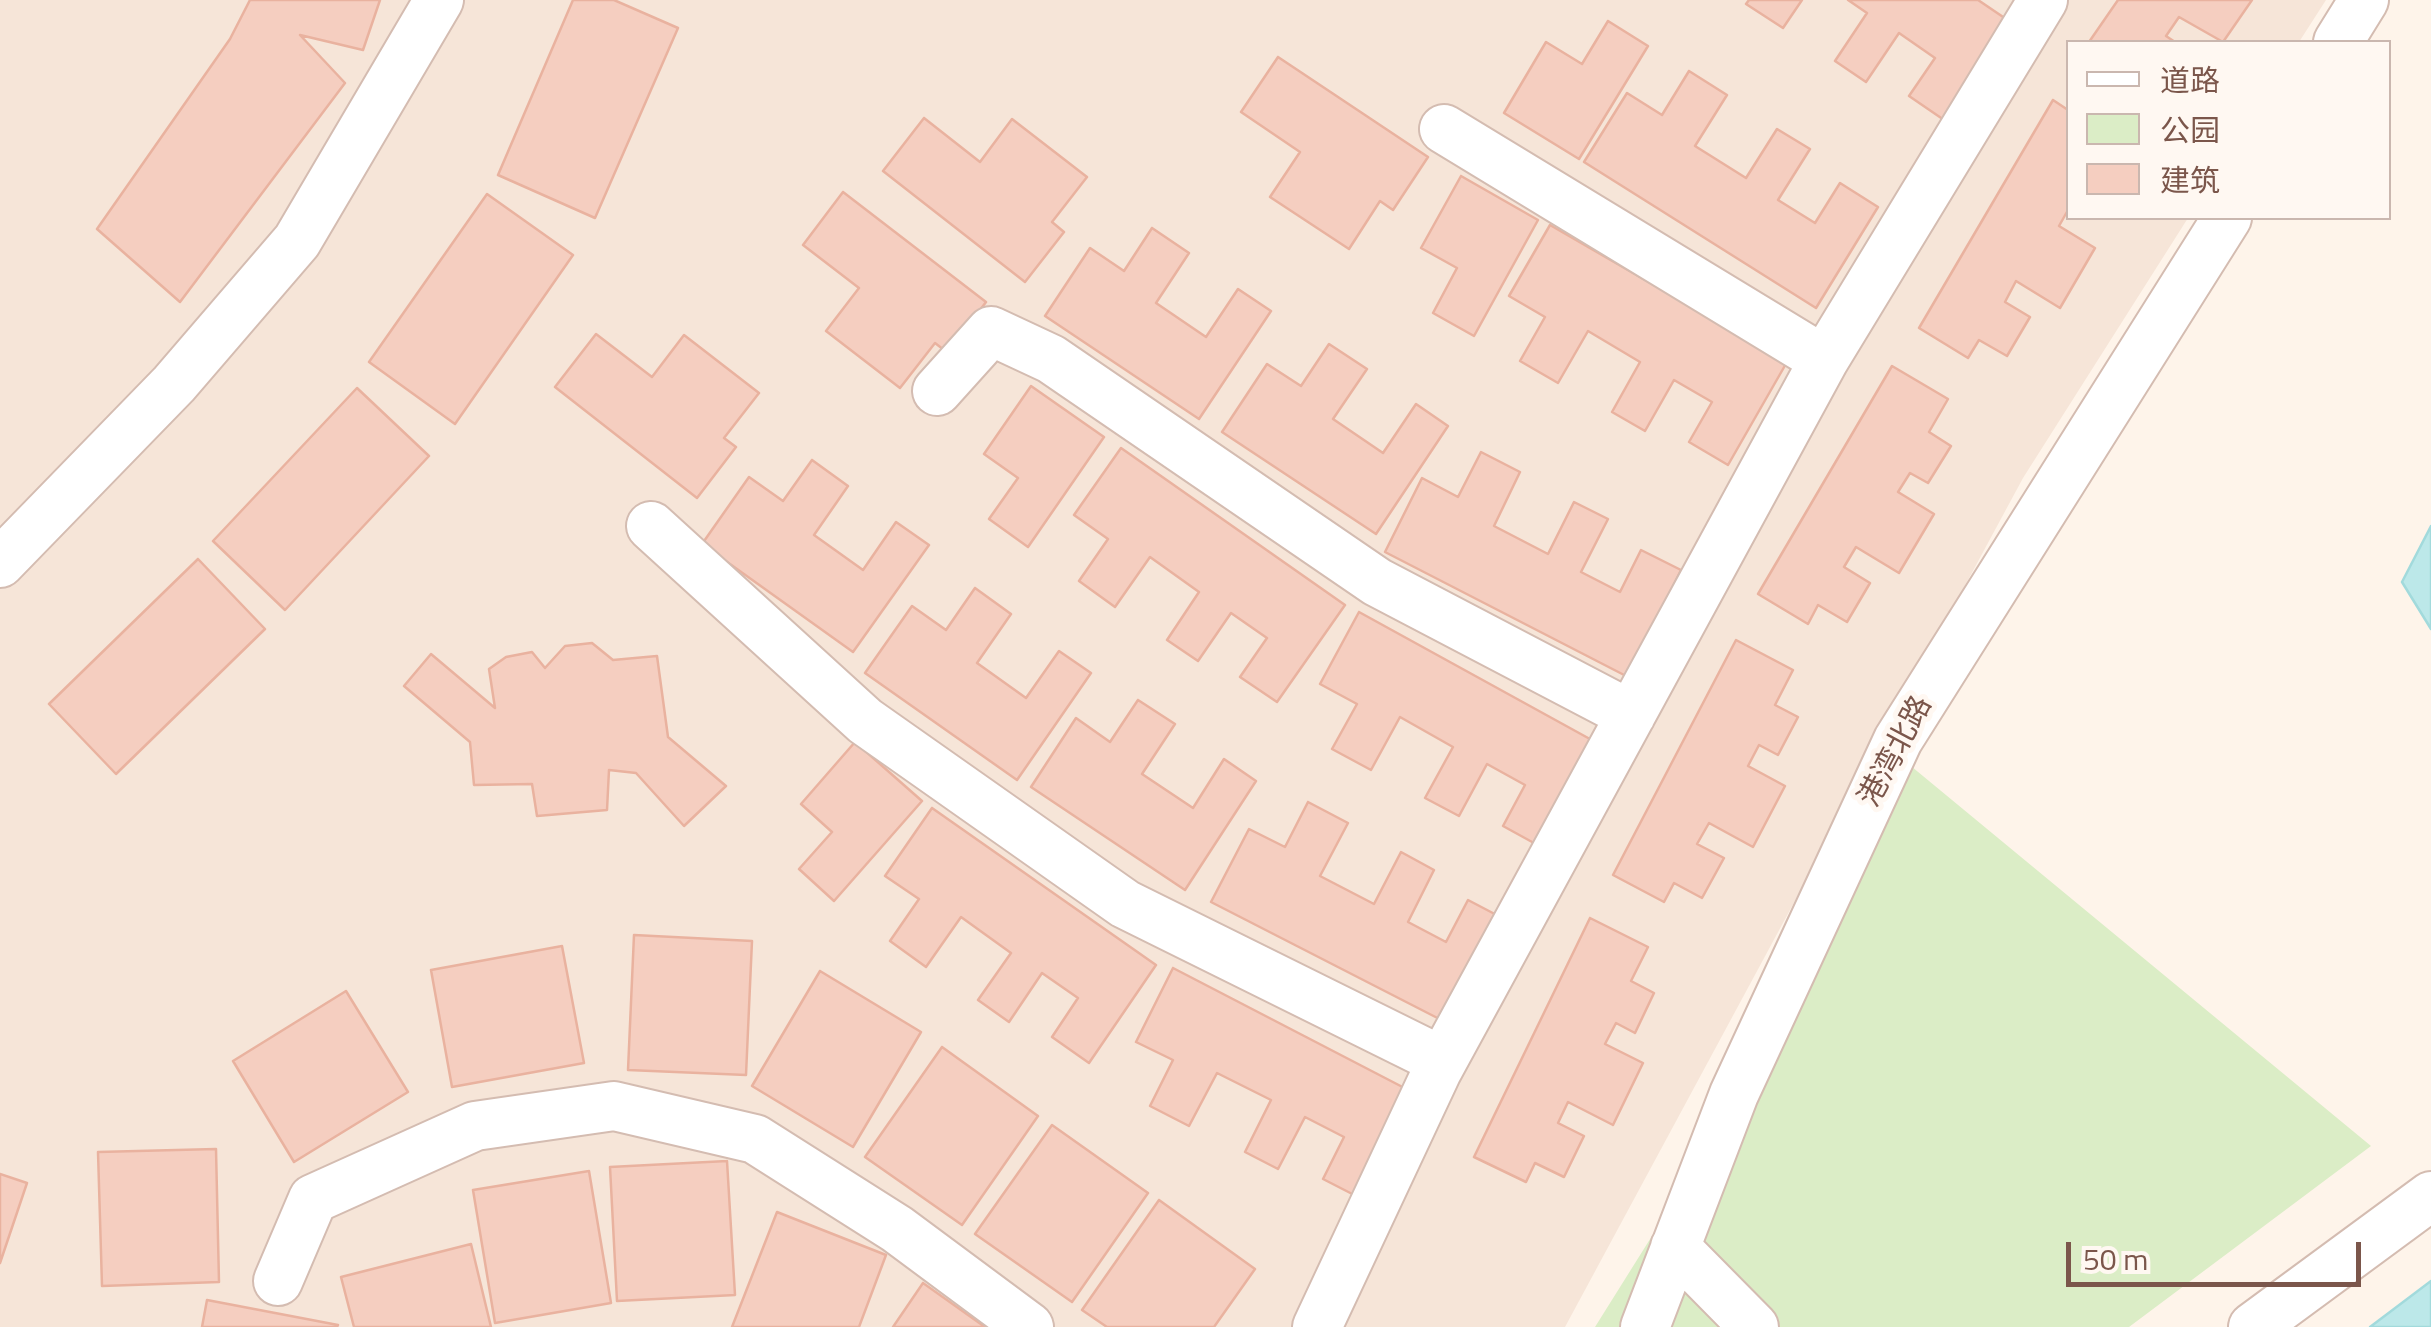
<!DOCTYPE html>
<meta charset="utf-8">
<style>
body{margin:0}
#map{position:relative;width:2431px;height:1327px;overflow:hidden;background:#fef4ea;font-family:"Titillium Web","Noto Sans SC",sans-serif}
canvas{display:block}
.legend{position:absolute;left:2066px;top:40px;width:325px;height:180px;box-sizing:border-box;background:#fff8f2;border:2px solid #cab7af;margin:0;padding:12px 18px;list-style:none;font-size:30px;color:#7b564b}
.legend li{display:flex;align-items:center;gap:20px;height:50px}
.legend b{width:50px;border:2px solid #cab7af}
.scale{position:absolute;left:2066px;top:1242px;width:295px;height:45px;box-sizing:border-box;border:5px solid #7b564b;border-top:0;padding-left:12px;font-size:30px;line-height:35px;white-space:nowrap;color:#7b564b;-webkit-text-stroke:8px #fff8f2;paint-order:stroke}
</style>
<div id="map">
<canvas width="2431" height="1327"></canvas>
<ul class="legend">
<li><b style="height:12px;background:#fff"></b>道路</li>
<li><b style="height:28px;background:#dbedc6"></b>公园</li>
<li><b style="height:28px;background:#f5cec0"></b>建筑</li>
</ul>
<div class="scale">50 m</div>
</div>
<script>
const ctx = document.querySelector('canvas').getContext('2d');
ctx.lineJoin = 'round';
function paint(path, color) {
  ctx.fillStyle = color;
  ctx.fill(path, 'evenodd');
}
function toPath(rows) {
  const path = new Path2D();
  for (const r of rows) {
    path.moveTo(r[0], r[1]);
    for (let i = 2; i < r.length; i += 2) path.lineTo(r[i], r[i + 1]);
  }
  return path;
}
function stroke(path, color, width, dash) {
  ctx.strokeStyle = color;
  ctx.lineWidth = width;
  ctx.lineCap = dash ? 'butt' : 'round';
  ctx.setLineDash(dash || []);
  ctx.stroke(path);
}
function label(font, color, halo, rows, align = 'center') {
  ctx.font = font + ' "Titillium Web","Noto Sans SC",sans-serif';
  ctx.lineWidth = 10;
  ctx.setLineDash([]);
  ctx.textBaseline = 'middle';
  ctx.strokeStyle = halo;
  ctx.fillStyle = color;
  for (const [text, x, y, turn = 0] of rows) {
    ctx.save();
    ctx.translate(x, y);
    ctx.rotate((+turn || 0) * Math.PI / 180);
    ctx.textAlign = isNaN(turn) ? turn : align;
    if (halo) ctx.strokeText(text, 0, 0);
    ctx.fillText(text, 0, 0);
    ctx.restore();
  }
}
const residential = toPath([
 [0,0,2326,0,2299,42,2068,42,2068,218,2188,218,2023,478,1565,1327,0,1327]
]);
const green = toPath([
 [1906,762,2371,1146,2129,1327,1595,1327,1771,1046]
]);
const water = toPath([
 [2431,526,2431,629,2402,582,2431,526],
 [2431,1281,2431,1327,2370,1327,2431,1281]
]);
const building = toPath([
 [250,0,380,0,363,50,300,35,345,83,180,302,97,229,230,39,250,0],
 [573,0,614,0,678,28,595,218,498,175,573,0],
 [1749,0,1802,0,1783,28,1746,4,1749,0],
 [1848,0,1978,0,2012,23,1947,122,1909,96,1935,58,1899,33,1866,82,1835,61,1867,13,1848,0],
 [2118,0,2252,0,2223,42,2179,17,2166,36,2175,42,2089,42,2118,0],
 [1608,21,1648,46,1579,159,1504,113,1546,42,1582,64,1608,21],
 [1278,57,1428,157,1393,210,1380,201,1349,249,1270,197,1300,152,1241,112,1278,57],
 [1689,71,1727,95,1695,146,1746,178,1777,129,1810,149,1778,200,1815,223,1840,183,1878,207,1816,308,1584,162,1627,93,1662,115,1689,71],
 [2053,100,2068,110,2068,210,2059,226,2095,248,2060,308,2016,281,2005,302,2030,317,2007,356,1979,340,1968,358,1919,328,2053,100],
 [924,118,980,162,1012,119,1087,177,1052,222,1064,232,1025,282,883,171,924,118],
 [1461,176,1538,220,1474,336,1433,313,1457,268,1421,248,1461,176],
 [843,192,986,302,948,353,935,343,900,388,826,331,859,288,803,245,843,192],
 [487,194,573,255,455,424,369,362,487,194],
 [1550,225,1787,362,1728,465,1689,442,1712,402,1674,380,1645,431,1612,412,1640,362,1588,331,1558,383,1520,361,1545,317,1509,296,1550,225],
 [1152,228,1189,253,1156,303,1206,337,1238,289,1271,311,1199,419,1045,316,1090,248,1124,271,1152,228],
 [596,334,652,377,684,335,759,393,724,438,736,447,697,498,555,387,596,334],
 [1329,344,1367,369,1333,419,1383,453,1416,404,1448,426,1376,534,1222,432,1267,364,1301,386,1329,344],
 [1892,366,1948,399,1929,432,1951,446,1928,483,1910,473,1898,492,1934,514,1899,573,1856,547,1844,567,1870,583,1847,622,1818,605,1808,624,1758,594,1892,366],
 [1031,386,1104,437,1028,547,989,519,1018,478,984,454,1031,386],
 [357,388,429,456,285,610,213,541,357,388],
 [1121,448,1345,605,1277,702,1240,677,1267,638,1231,613,1198,661,1167,640,1199,592,1150,557,1115,607,1079,581,1108,539,1074,515,1121,448],
 [1481,452,1520,472,1494,526,1548,554,1574,502,1608,519,1581,572,1620,592,1641,550,1681,570,1628,677,1385,552,1422,478,1458,497,1481,452],
 [812,460,848,486,814,535,863,570,896,522,929,545,853,652,702,544,749,477,783,501,812,460],
 [198,559,265,629,116,774,49,704,198,559],
 [975,588,1011,614,977,663,1026,698,1059,651,1091,673,1017,780,865,673,912,606,946,630,975,588],
 [1359,612,1599,744,1543,848,1503,826,1525,785,1487,764,1459,816,1425,798,1453,747,1400,717,1371,770,1332,749,1357,704,1320,684,1359,612],
 [1736,640,1793,670,1775,705,1798,717,1778,755,1759,745,1748,766,1785,786,1753,847,1709,823,1697,844,1724,858,1702,898,1674,883,1664,902,1613,875,1736,640],
 [592,643,613,660,657,656,668,737,726,786,684,826,636,773,609,770,607,810,537,816,532,784,474,785,470,742,404,686,431,654,495,708,489,669,506,657,532,652,545,668,565,646,592,643],
 [1138,700,1175,724,1142,774,1193,808,1224,759,1256,781,1185,890,1031,787,1076,718,1110,742,1138,700],
 [855,742,922,801,834,901,799,869,832,832,801,804,855,742],
 [1308,802,1348,823,1320,876,1374,904,1401,852,1434,870,1408,922,1446,942,1468,900,1508,921,1455,1027,1211,902,1249,829,1285,847,1308,802],
 [932,808,1156,965,1089,1063,1052,1037,1078,998,1042,973,1009,1022,978,1000,1011,953,961,917,926,967,890,941,919,899,885,876,932,808],
 [1590,918,1648,947,1631,981,1654,993,1635,1033,1616,1023,1605,1044,1643,1063,1613,1125,1568,1102,1558,1123,1584,1136,1564,1177,1535,1163,1526,1182,1474,1157,1590,918],
 [634,935,752,941,746,1075,628,1070,634,935],
 [562,946,584,1063,452,1087,431,970,562,946],
 [1173,968,1416,1094,1362,1199,1323,1179,1344,1137,1305,1117,1278,1169,1245,1152,1271,1100,1217,1073,1189,1126,1150,1106,1173,1060,1136,1042,1173,968],
 [820,971,921,1032,853,1147,752,1086,820,971],
 [346,991,408,1092,294,1162,233,1061,346,991],
 [942,1047,1038,1116,962,1225,865,1157,942,1047],
 [1052,1125,1148,1193,1072,1302,975,1234,1052,1125],
 [216,1149,219,1282,102,1286,98,1152,216,1149],
 [727,1161,735,1295,617,1301,610,1167,727,1161],
 [589,1171,611,1303,495,1323,473,1190,589,1171],
 [0,1174,27,1183,0,1263,0,1174],
 [1159,1200,1255,1269,1214,1327,1107,1327,1082,1310,1159,1200],
 [777,1212,886,1255,859,1327,732,1327,777,1212],
 [471,1244,491,1327,354,1327,341,1277,471,1244],
 [923,1283,985,1327,893,1327,923,1283],
 [207,1300,338,1325,337,1327,202,1327,207,1300]
]);
const minor = toPath([
 [2338,42,2364,0],
 [1444,129,1824,360],
 [937,391,991,331,1051,359,1377,582,1631,715],
 [651,526,865,721,1125,904,1442,1061],
 [0,563,174,384,297,241,439,0],
 [1675,1247,1754,1327],
 [278,1281,313,1199,475,1126,614,1106,755,1139,897,1229,1029,1327],
 [1317,1327,1437,1071,1824,360,2043,0],
 [1645,1327,1734,1094,1898,740,2227,218],
 [2253,1327,2431,1196]
]);
const streetNames = [
 ["港湾北路",1897,752,-62]
];
paint(residential, '#f6e5d8');
paint(green, '#dbedc6');
paint(water, '#bce8e9');
stroke(water, '#a2dadc', 2.5);
paint(building, '#f5cec0');
stroke(building, '#e9b29f', 2.5);
stroke(minor, '#d4bcb1', 52);
stroke(minor, '#fff', 48);
label('30px', '#7b564b', '#fff8f2', streetNames);
</script>
